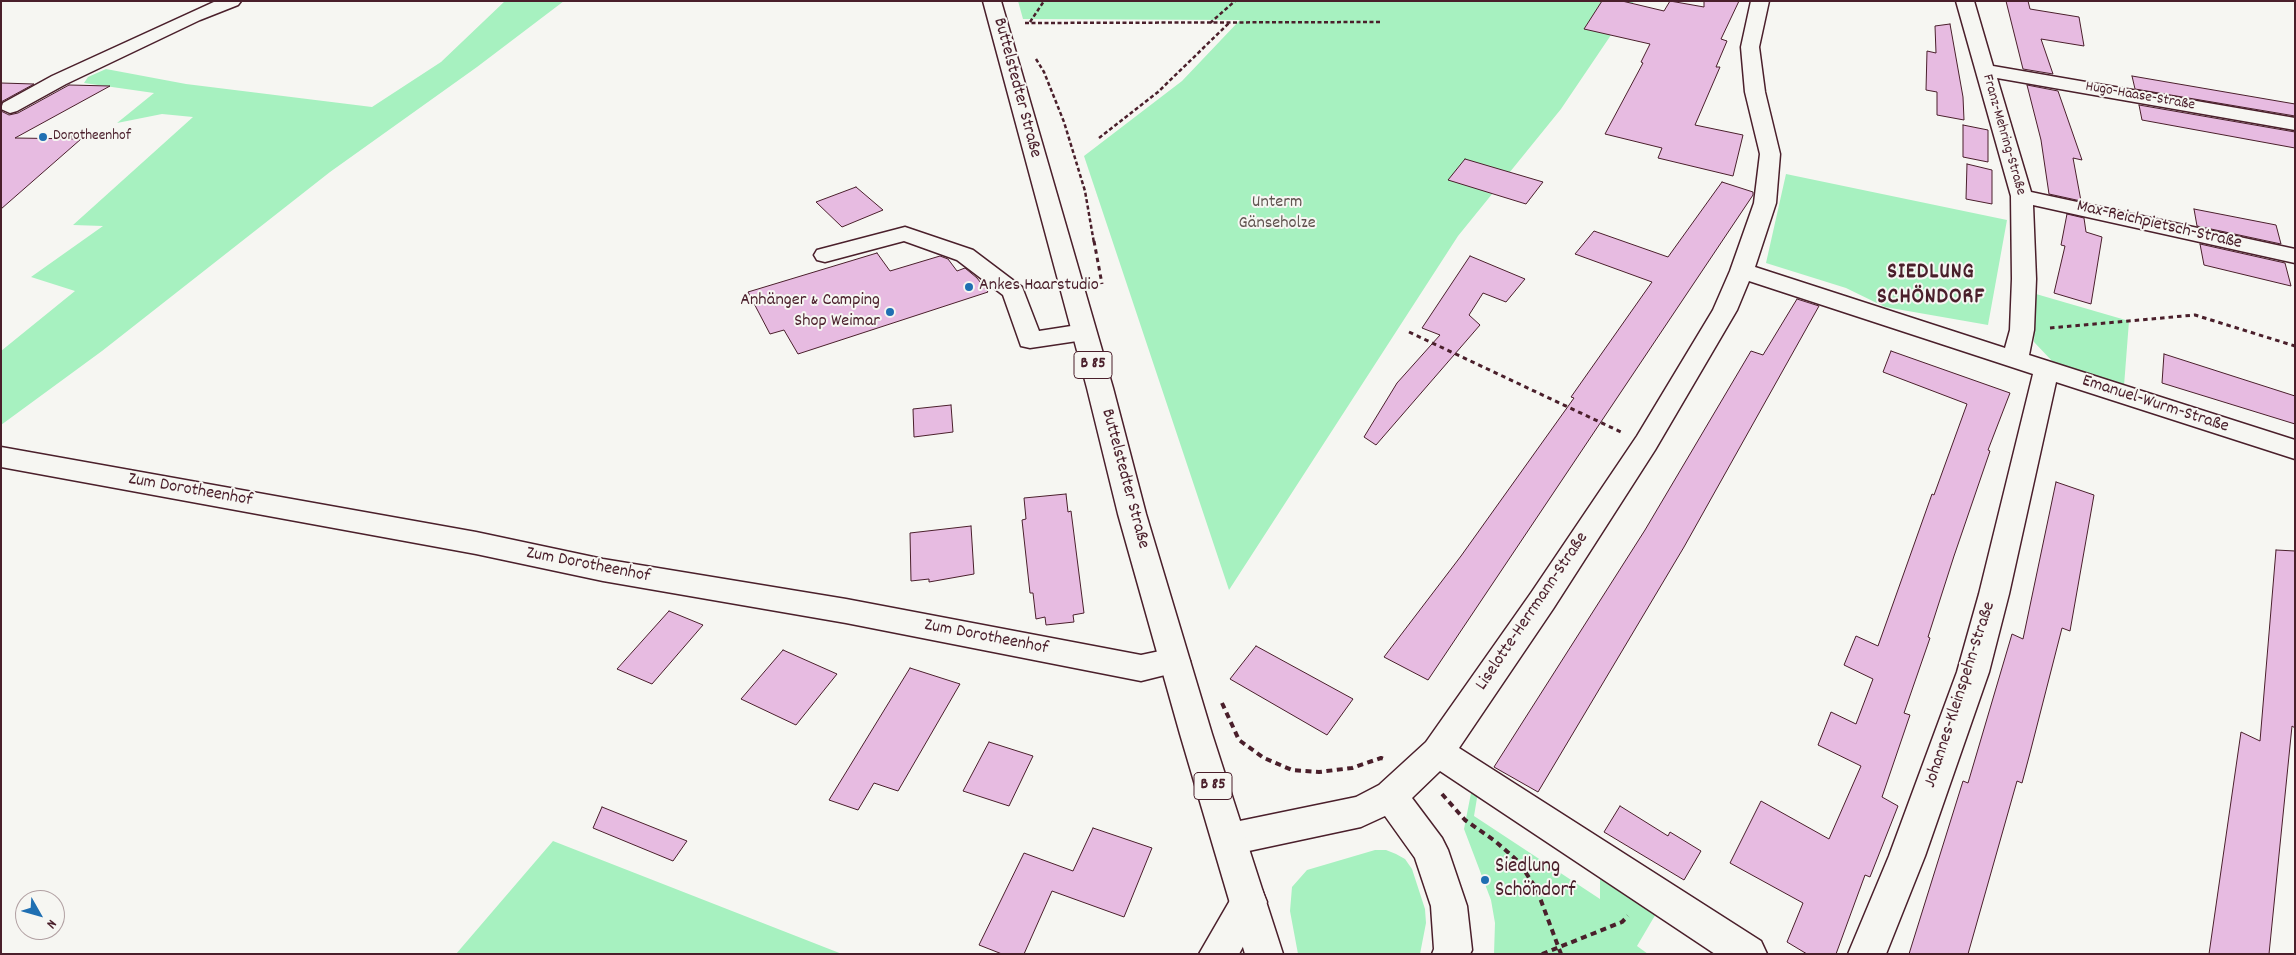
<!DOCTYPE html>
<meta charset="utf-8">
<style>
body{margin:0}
#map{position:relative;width:2296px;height:955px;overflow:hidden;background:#f6f6f2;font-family:Dekko,sans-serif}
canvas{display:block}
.frame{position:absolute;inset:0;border:2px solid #4a1f2b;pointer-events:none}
.north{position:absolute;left:15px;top:890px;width:50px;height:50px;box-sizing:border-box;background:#f6f6f2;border:1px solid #b1a0a2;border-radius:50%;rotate:128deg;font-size:14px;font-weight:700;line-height:20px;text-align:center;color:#4a1f2b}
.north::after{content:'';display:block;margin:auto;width:18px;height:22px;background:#1f6fb2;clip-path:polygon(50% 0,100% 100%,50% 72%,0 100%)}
</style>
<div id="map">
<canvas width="2296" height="955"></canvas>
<div class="frame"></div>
<div class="north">N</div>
</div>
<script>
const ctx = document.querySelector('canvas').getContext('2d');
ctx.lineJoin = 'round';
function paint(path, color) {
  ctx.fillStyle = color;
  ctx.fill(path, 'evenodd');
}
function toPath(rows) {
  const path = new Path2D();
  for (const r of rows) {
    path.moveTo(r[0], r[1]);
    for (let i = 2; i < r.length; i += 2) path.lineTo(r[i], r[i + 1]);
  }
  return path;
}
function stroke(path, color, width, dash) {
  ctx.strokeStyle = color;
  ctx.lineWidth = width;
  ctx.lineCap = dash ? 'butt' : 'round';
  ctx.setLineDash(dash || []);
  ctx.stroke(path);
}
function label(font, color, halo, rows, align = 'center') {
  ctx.font = font + ' Dekko,sans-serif';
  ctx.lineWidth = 4;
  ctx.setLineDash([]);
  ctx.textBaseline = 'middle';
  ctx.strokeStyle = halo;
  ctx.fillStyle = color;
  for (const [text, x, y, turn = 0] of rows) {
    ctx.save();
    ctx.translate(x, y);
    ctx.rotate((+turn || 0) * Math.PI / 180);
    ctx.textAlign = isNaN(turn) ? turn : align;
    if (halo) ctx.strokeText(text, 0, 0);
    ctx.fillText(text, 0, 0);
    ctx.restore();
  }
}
const green = toPath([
 [505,1,564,1,477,67,330,172,102,351,1,425,1,351,75,291,31,277,103,226,73,225,193,117,162,114,117,123,154,93,84,83,88,77,106,69,186,84,372,107,441,62],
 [1018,1,1634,1,1561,109,1458,236,1229,590,1084,156,1182,81,1240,20,1023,19],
 [1786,174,2007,220,1988,325,1885,307,1846,288,1766,263],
 [2036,294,2129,321,2124,386,2053,362,2034,342],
 [1472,788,1478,792,1474,816,1600,899,1600,871,1657,912,1637,946,1648,954,1494,954,1495,923,1491,900,1464,829],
 [553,841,842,954,456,954],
 [1375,850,1386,850,1396,854,1405,859,1412,869,1425,909,1426,923,1420,954,1298,954,1290,911,1292,887,1307,870]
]);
const building = toPath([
 [1602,1,1622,1,1664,11,1670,1,1704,7,1704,1,1739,1,1721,39,1727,41,1716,67,1720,67,1695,125,1743,135,1733,176,1658,158,1662,148,1605,134,1643,63,1641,62,1650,44,1584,29,1602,1],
 [2006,1,2028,1,2030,9,2079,17,2084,46,2041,39,2053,74,2023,69,2006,1],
 [1950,24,1963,97,1964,120,1937,115,1937,92,1926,90,1927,51,1936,53,1935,26,1950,24],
 [2132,76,2295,104,2295,116,2135,89,2132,76],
 [1,83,34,84,1,102,1,83],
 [69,85,110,86,15,138,81,139,1,209,1,111,9,115,18,113,69,85],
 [2027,85,2058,91,2082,160,2073,158,2081,201,2049,194,2041,140,2027,85],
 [2139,105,2295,132,2295,148,2142,120,2139,105],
 [1963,125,1988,130,1988,162,1963,157,1963,125],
 [1465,159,1543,182,1526,204,1448,180,1465,159],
 [1967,164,1992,170,1992,204,1966,199,1967,164],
 [1722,182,1753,192,1753,195,1428,680,1384,657,1461,556,1574,398,1571,397,1652,282,1575,254,1594,231,1668,257,1722,182],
 [856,187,883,210,842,227,816,202,856,187],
 [2194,209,2276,225,2281,244,2197,226,2194,209],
 [2067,214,2084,218,2086,232,2102,237,2091,304,2054,293,2065,246,2061,245,2067,214],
 [2200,244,2285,263,2291,286,2204,265,2200,244],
 [877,253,890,271,940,256,948,259,957,271,965,268,977,278,988,292,798,354,784,330,770,334,748,292,877,253],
 [1470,256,1525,279,1506,302,1483,293,1469,315,1480,325,1376,445,1364,437,1397,383,1440,335,1422,328,1470,256],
 [1797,299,1819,306,1684,547,1538,792,1494,767,1645,530,1751,351,1763,355,1797,299],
 [1891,351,2010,393,1988,450,1990,451,1954,556,1928,637,1930,638,1904,713,1910,715,1882,797,1898,806,1870,877,1865,875,1836,954,1807,954,1787,942,1803,903,1730,863,1761,801,1829,839,1861,766,1818,745,1831,712,1856,724,1873,679,1844,665,1856,636,1878,646,1932,494,1934,495,1967,404,1883,372,1891,351],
 [2164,354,2295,396,2295,424,2162,383,2164,354],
 [951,405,953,432,914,437,913,409,951,405],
 [2056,482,2094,495,2070,631,2062,628,2030,753,2022,783,2017,781,1968,954,1909,954,1963,781,1968,783,2012,634,2023,639,2056,482],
 [1066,494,1068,512,1071,511,1084,613,1073,615,1074,622,1046,625,1045,617,1036,619,1033,593,1030,593,1022,520,1026,519,1024,498,1066,494],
 [971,526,974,574,929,582,929,579,911,581,910,533,971,526],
 [2276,550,2295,551,2295,728,2292,726,2269,954,2209,954,2241,732,2260,741,2276,550],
 [669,611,703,625,652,684,617,669,669,611],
 [1256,646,1353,699,1327,735,1230,679,1256,646],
 [783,650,837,674,796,725,741,699,783,650],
 [910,668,960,684,898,791,874,783,858,810,829,800,910,668],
 [989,742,1033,756,1009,806,963,791,989,742],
 [1620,806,1668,836,1670,832,1701,851,1684,880,1604,832,1620,806],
 [602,807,687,841,673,861,593,828,602,807],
 [1093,828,1152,848,1124,917,1052,891,1024,954,1002,954,979,945,1024,853,1073,871,1093,828]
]);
const pathFar2 = toPath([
 [1030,22,1044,1],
 [1025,23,1382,22],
 [1210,23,1235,1],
 [1036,59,1044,72,1064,122,1085,191,1094,243],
 [58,136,92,137],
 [1099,138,1158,92,1229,23]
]);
const pathFar1 = toPath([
 [1094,241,1102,284],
 [2050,328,2195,315,2295,346],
 [1409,332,1621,432]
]);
const path = toPath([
 [1222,703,1239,740,1264,758,1292,770,1319,772,1352,768,1381,758,1384,759],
 [1442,794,1465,820,1495,841,1519,862,1537,890,1561,954],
 [1542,954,1622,922,1628,916]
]);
const minor = toPath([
 [216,1,241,1,238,5,200,20,66,84,17,111,10,113,1,109,3,103,52,76,216,1],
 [1751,1,1769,1,1759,47,1765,92,1780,154,1776,203,1755,267,2005,348,2010,330,2012,279,2011,196,1956,1,1974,1,1993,66,2295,118,2295,130,1997,78,2031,192,2295,249,2295,263,2033,205,2036,279,2034,330,2029,355,2295,440,2295,459,2056,382,2009,594,1989,672,1925,856,1886,954,1848,954,1889,856,1957,672,1979,594,2033,374,1749,281,1737,310,1655,450,1553,609,1459,748,1761,941,1767,954,1715,954,1440,771,1412,798,1442,838,1448,850,1467,906,1472,950,1470,954,1432,954,1434,949,1431,906,1415,858,1385,816,1361,827,1230,855,1218,850,1212,839,1218,828,1230,823,1356,797,1379,785,1426,742,1531,593,1637,436,1713,310,1730,271,1754,203,1760,154,1745,92,1741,47,1751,1],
 [905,227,973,250,1022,287,1039,331,1084,324,1093,326,1096,332,1093,338,1084,340,1030,348,1021,346,1003,295,957,260,904,241,825,262,817,260,814,255,817,250,905,227],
 [1,447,476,532,603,559,846,599,1141,655,1174,648,1185,652,1190,661,1185,670,1141,681,846,623,603,581,476,554,1,467,1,447],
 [1249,885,1262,890,1267,902,1239,954,1199,954,1236,890,1249,885]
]);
const major = toPath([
 [983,1,1001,1,1113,388,1146,514,1212,734,1283,954,1245,954,1180,734,1118,514,1087,388,983,1]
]);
const markers = [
 [43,137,5,"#1f6fb2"],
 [969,287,5,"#1f6fb2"],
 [890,312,5,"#1f6fb2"],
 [1485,880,5,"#1f6fb2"]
];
const farStreetnames = [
 ["Hugo-Haase-Straße",2140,97,10],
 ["Franz-Mehring-Straße",2003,135,74]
];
const farPoinames = [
 ["Dorotheenhof",53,137]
];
const shields = [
 [1093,365,38],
 [1213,786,38]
];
const shieldNames = [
 ["B 85",1093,365],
 ["B 85",1213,786]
];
const streetNames = [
 ["Buttelstedter Straße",1016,88,75],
 ["Max-Reichpietsch-Straße",2159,226,13],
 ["Emanuel-Wurm-Straße",2155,405,18],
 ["Buttelstedter Straße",1124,479,75],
 ["Zum Dorotheenhof",190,491,10],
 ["Zum Dorotheenhof",588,566,11],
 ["Liselotte-Herrmann-Straße",1533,612,-56],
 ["Zum Dorotheenhof",986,638,11],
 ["Johannes-Kleinspehn-Straße",1961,695,-72]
];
const parkNames = [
 ["Unterm",1277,204],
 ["Gänseholze",1277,225]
];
const poiNames = [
 ["Ankes Haarstudio",979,287],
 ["Anhänger & Camping",880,302,"right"],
 ["Shop Weimar",880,323,"right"]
];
const nearPoinames = [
 ["Siedlung",1495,868],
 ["Schöndorf",1495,892]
];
const districtNames = [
 ["SIEDLUNG",1931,274],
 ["SCHÖNDORF",1931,299]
];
paint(green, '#a7f1c0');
paint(building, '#e7bbe1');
stroke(building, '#4a1f2b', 1);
stroke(minor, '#4a1f2b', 3);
stroke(major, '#4a1f2b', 3);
stroke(pathFar2, '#4a1f2b', 2.5, [4, 2.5]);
stroke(pathFar1, '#4a1f2b', 3, [4.5, 4]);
stroke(path, '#4a1f2b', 4, [6, 4.5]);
paint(minor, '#f6f6f2');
paint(major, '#f6f6f2');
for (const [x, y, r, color] of markers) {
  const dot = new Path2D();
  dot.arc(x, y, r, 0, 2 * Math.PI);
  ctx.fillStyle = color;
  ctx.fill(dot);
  stroke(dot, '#f6f6f2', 2);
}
label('15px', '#4a1f2b', '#f6f6f2', farStreetnames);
label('15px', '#4a1f2b', '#f6f6f2', farPoinames, 'left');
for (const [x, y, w] of shields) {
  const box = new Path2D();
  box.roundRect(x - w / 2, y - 13.5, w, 27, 4);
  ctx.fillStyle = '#f6f6f2';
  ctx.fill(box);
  stroke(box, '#4a1f2b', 1);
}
label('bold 16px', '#4a1f2b', null, shieldNames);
label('18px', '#4a1f2b', '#f6f6f2', streetNames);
label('18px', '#615450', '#f6f6f2', parkNames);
label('18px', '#4a1f2b', '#f6f6f2', poiNames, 'left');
label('21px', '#4a1f2b', '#f6f6f2', nearPoinames, 'left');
ctx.letterSpacing = '1px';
label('bold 22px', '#4a1f2b', '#f6f6f2', districtNames);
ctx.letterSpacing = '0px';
</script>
